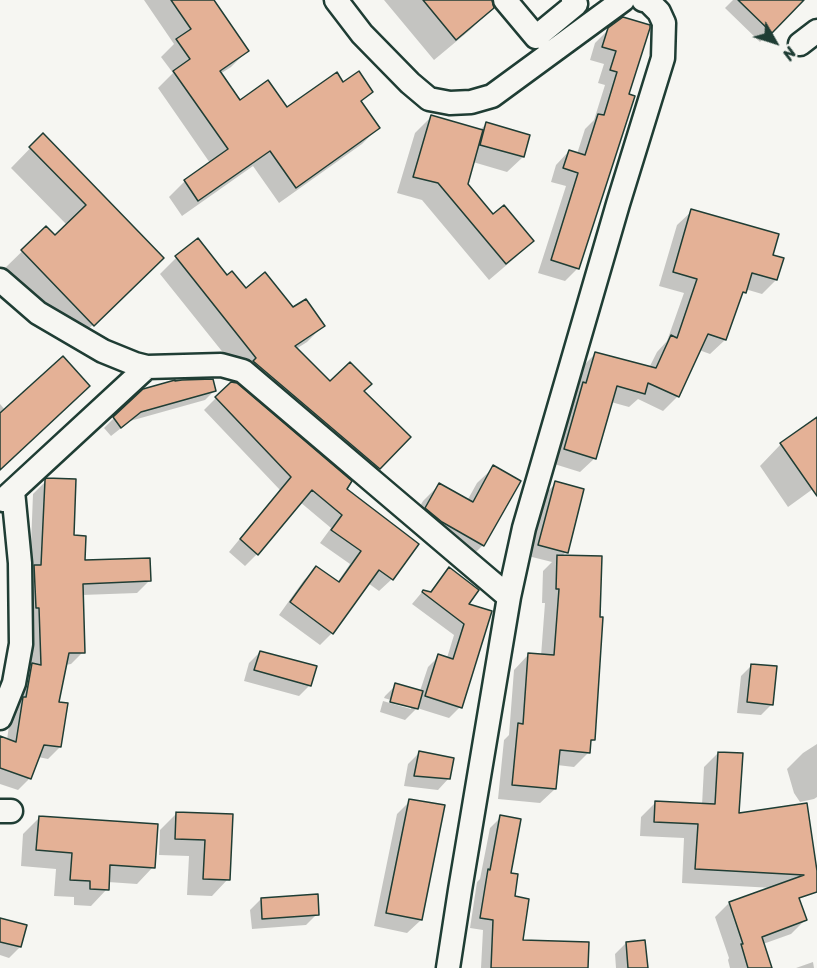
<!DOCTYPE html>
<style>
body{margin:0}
#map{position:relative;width:817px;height:968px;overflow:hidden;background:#f6f6f2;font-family:Sriracha,sans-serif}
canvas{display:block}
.north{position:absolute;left:745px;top:12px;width:60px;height:60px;-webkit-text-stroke:4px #f6f6f2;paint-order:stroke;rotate:129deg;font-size:16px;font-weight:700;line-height:24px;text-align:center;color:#1f3d34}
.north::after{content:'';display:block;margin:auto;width:21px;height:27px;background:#1f3d34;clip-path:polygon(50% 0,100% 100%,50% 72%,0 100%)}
</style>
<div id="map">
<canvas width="817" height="968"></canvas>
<div class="north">N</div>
</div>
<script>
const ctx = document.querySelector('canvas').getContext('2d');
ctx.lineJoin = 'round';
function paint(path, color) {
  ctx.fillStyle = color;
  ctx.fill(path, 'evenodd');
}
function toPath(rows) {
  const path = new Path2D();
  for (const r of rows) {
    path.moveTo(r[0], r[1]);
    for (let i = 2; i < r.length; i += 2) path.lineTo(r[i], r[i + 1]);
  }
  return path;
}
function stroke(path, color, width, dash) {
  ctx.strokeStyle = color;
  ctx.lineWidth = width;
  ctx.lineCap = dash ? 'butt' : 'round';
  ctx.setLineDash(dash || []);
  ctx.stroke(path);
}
const shadow = toPath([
 [144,0,214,0,247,51,231,67,220,74,239,102,287,110,343,84,371,91,360,103,378,128,362,144,279,203,253,166,182,216,169,197,185,181,210,163,158,88,173,73,161,57,174,44],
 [384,0,484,0,491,9,470,30,434,60],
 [733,0,793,0,797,4,760,42,725,8],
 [648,26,578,268,565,281,538,273,566,186,551,182,556,165,569,151,577,154,585,129,594,120,605,85,598,83,604,64,590,60,595,43,609,29],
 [431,117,479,131,486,124,528,136,523,157,507,172,473,162,466,185,493,216,532,240,516,257,489,280,422,200,397,193,415,133],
 [43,135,142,277,73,344,2,271,46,228,55,237,67,225,11,168],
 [692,211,771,256,776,280,762,294,745,289,739,297,725,340,710,354,699,350,678,396,663,411,638,399,629,407,611,402,595,458,580,472,551,463,581,368,596,353,649,368,657,352,667,341,684,293,659,286,677,225],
 [198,240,227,277,245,290,293,309,323,326,307,342,296,349,330,383,362,391,409,437,363,484,241,375,160,274,176,258],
 [231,383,345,489,417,544,392,579,379,591,368,583,332,633,320,645,279,615,304,580,316,568,337,583,350,564,320,543,331,528,300,502,257,554,245,566,229,552,280,490,204,410],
 [214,391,205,400,130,421,111,436,104,428,114,418],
 [0,404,5,410,0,469],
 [817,419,817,486,788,507,760,466,781,444],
 [494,467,483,545,466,562,409,525,423,501,439,485,467,501,477,483],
 [47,480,84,561,149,581,137,593,82,595,83,652,71,664,65,665,57,703,60,747,48,759,38,757,30,778,18,790,0,784,0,738,7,740,11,711,21,677,29,669,28,620,33,494],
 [556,483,566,552,561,557,593,740,590,743,589,752,574,767,557,765,555,789,540,803,498,799,504,740,509,735,514,670,528,655,541,656,545,603,542,603,543,571,552,562,528,556,545,494],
 [450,569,466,605,460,707,449,718,417,708,405,720,380,712,383,701,411,709,411,706,384,698,385,696,396,685,420,691,428,667,439,656,447,658,454,635,412,604,423,591,429,593,439,580],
 [260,652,310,685,299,696,244,681,249,663],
 [752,665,772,704,761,715,737,713,741,676],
 [817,744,817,797,814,799,800,802,794,793,787,769,803,753],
 [419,753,449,778,438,790,404,786,408,764],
 [718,753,738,815,817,876,796,895,805,920,791,934,763,944,753,968,730,968,728,960,729,958,715,917,729,903,773,888,682,883,684,838,640,836,641,817,655,803,702,805,704,767],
 [410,801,421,920,407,933,374,926,397,814],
 [177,813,231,815,228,879,212,896,187,895,189,856,159,855,160,830],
 [501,817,521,941,586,968,481,968,483,930,470,928,477,882,480,879,490,828],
 [39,818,153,867,137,884,108,882,107,889,91,906,74,905,74,897,54,896,56,869,21,866,23,834],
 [261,899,317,914,306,925,252,929,250,910],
 [0,919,20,947,9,958,0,955],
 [626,943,647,968,616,968,615,954],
 [813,962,814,968,796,968]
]);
const building = toPath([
 [171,0,214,0,249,51,220,71,240,100,268,80,287,107,337,72,343,82,359,71,373,92,361,101,380,128,296,188,270,151,198,201,184,180,228,149,173,71,190,59,176,39,191,29,171,0],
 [423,0,492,0,494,8,456,40,423,0],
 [738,0,804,0,772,33,738,0],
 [623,17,650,25,650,28,629,94,635,96,579,269,551,260,578,173,563,168,569,150,585,155,598,114,604,115,617,72,610,70,616,51,602,47,608,28,623,17],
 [431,115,483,130,468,184,493,214,504,205,534,241,506,264,438,183,413,177,431,115],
 [486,122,530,135,524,157,480,145,486,122],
 [43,133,164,258,94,326,21,250,46,226,55,235,86,205,29,147,43,133],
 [691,209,779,234,773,255,784,258,777,280,752,273,746,293,743,292,726,340,708,334,679,397,648,383,645,394,617,386,596,459,564,449,583,382,586,383,595,352,656,368,671,335,677,338,697,279,673,272,691,209],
 [198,238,227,275,232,271,246,288,265,272,293,307,306,299,325,326,295,346,330,381,350,362,372,384,364,391,411,437,380,469,253,361,256,358,175,256,198,238],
 [63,356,90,386,0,470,0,413,63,356],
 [213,379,216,391,141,412,121,428,113,417,143,389,175,380,175,381,182,380,213,379],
 [231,382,237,383,352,481,347,489,419,544,393,580,379,570,333,634,290,602,316,566,339,582,361,551,331,530,342,515,312,490,258,555,240,539,291,477,215,397,231,382],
 [817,417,817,496,780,443,817,417],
 [493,465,521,481,484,546,442,522,425,508,439,483,473,502,493,465],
 [46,478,76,479,74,535,86,536,85,560,150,558,151,581,83,584,85,653,69,653,59,702,68,703,61,747,44,745,31,779,0,768,0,736,16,742,23,697,26,697,32,663,41,665,39,608,36,608,34,565,41,565,45,480,46,478],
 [555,481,584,489,568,553,538,545,555,481],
 [557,555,602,556,600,617,603,617,595,740,591,740,590,753,560,750,556,789,512,785,518,723,523,724,528,653,554,655,559,589,556,589,557,555],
 [449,567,479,590,469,604,492,611,462,708,425,696,438,654,453,659,464,624,422,592,423,590,431,592,449,567],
 [260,651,317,666,311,686,254,670,260,651],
 [751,664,777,666,773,705,747,702,751,664],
 [395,683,423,691,418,709,390,702,395,683],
 [419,751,454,758,450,779,414,776,419,751],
 [718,752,743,753,739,813,807,803,817,871,817,892,799,898,807,920,762,937,772,968,748,968,741,944,743,944,729,902,804,875,695,869,698,824,654,822,655,801,715,804,718,752],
 [409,799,445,805,422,920,386,913,409,799],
 [176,812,233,814,230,880,203,879,205,840,175,839,176,812],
 [500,815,521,819,511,873,518,874,515,896,529,899,523,940,589,942,588,968,491,968,493,920,480,918,488,869,490,870,500,815],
 [39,816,158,824,155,868,110,865,109,890,90,889,90,881,70,880,72,853,36,850,39,816],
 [318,894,319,915,262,919,261,898,318,894],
 [0,918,27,925,21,947,0,942,0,918],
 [645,940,648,968,628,968,626,942,645,940]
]);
const minor = toPath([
 [336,0,362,34,410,83,429,99,450,103,471,102,492,96,623,0],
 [505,0,536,37,576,4,573,0],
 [800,44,817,31],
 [0,280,38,313,103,351,135,364,147,367,221,365,243,371,509,597],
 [3,500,147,367],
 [0,718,14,683,21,644,20,563,13,491],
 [0,811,11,811],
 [448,968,460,890,509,597,524,528,618,204,663,58,664,23,659,12,648,1,643,0]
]);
paint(shadow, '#0003');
paint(building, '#e4b196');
stroke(building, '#1f3d34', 1.5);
stroke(minor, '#1f3d34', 27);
stroke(minor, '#f6f6f2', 22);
</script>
